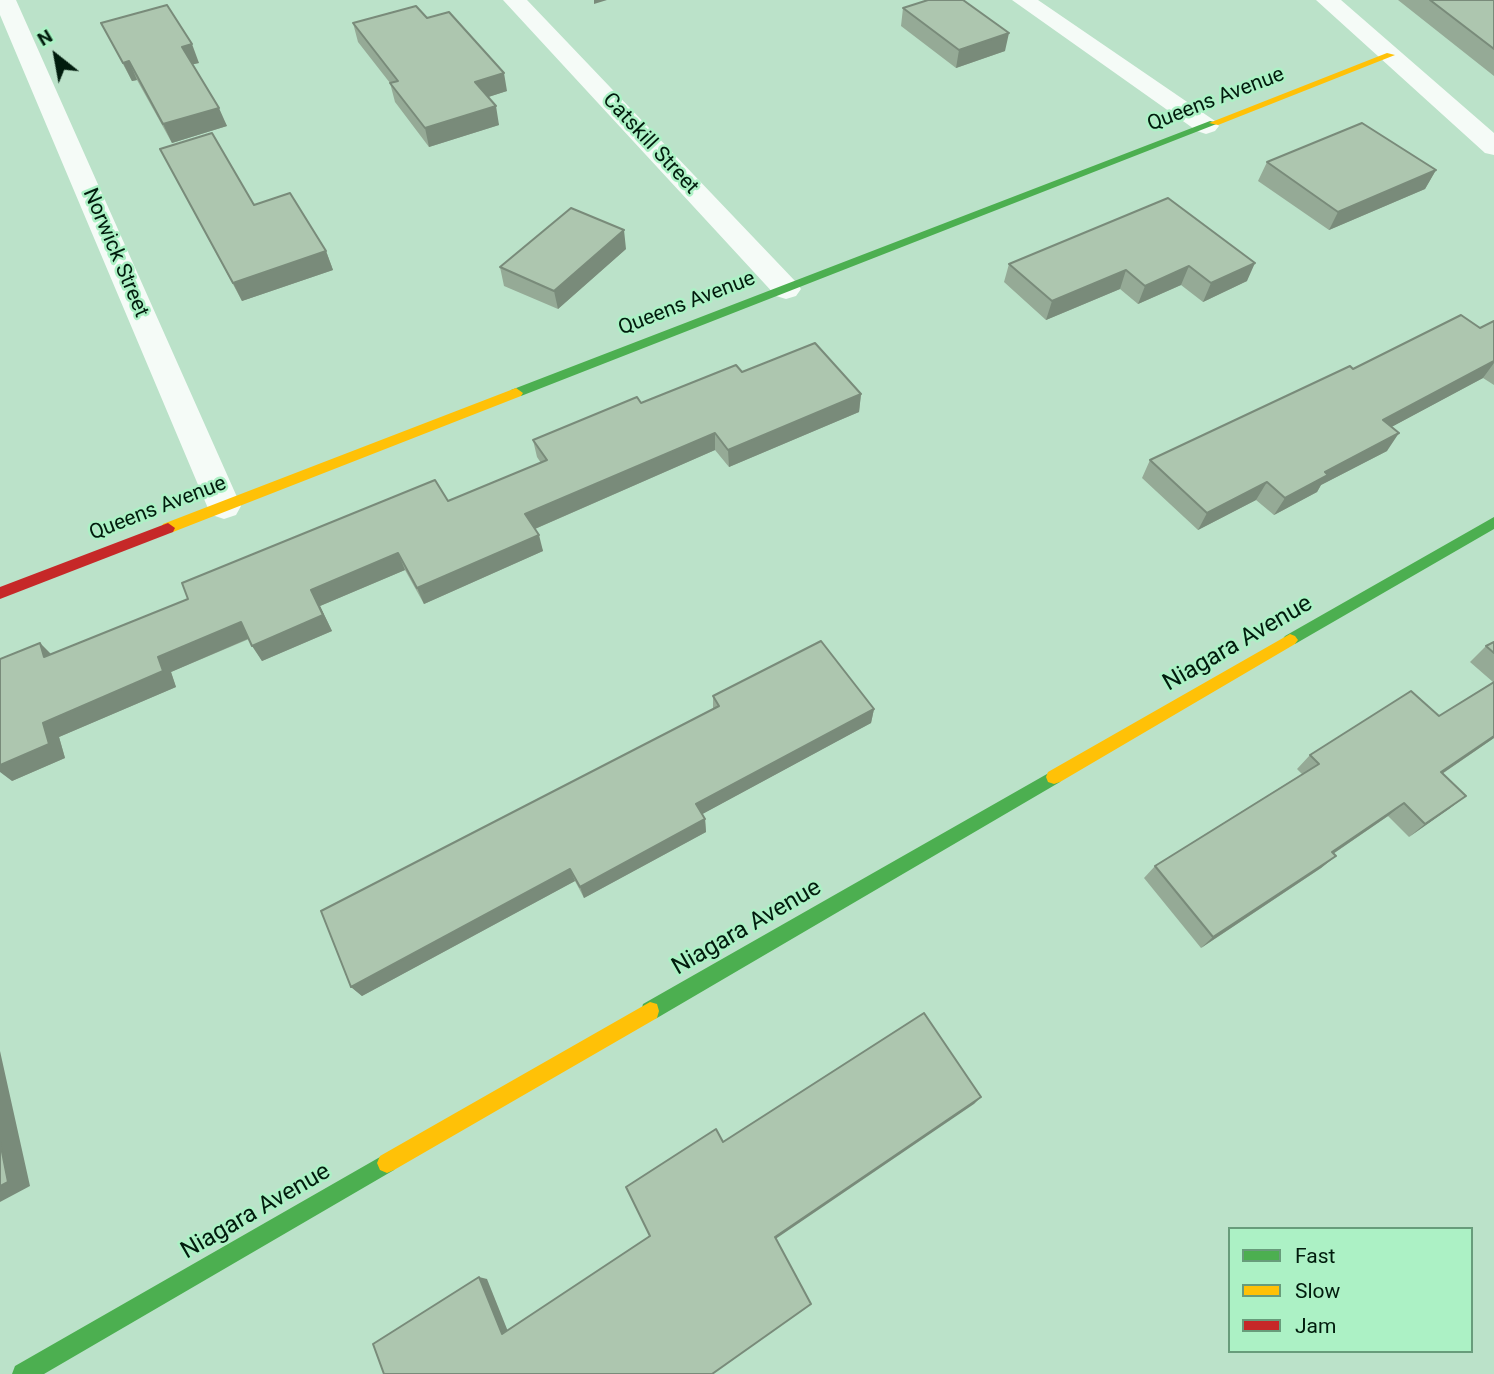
<!DOCTYPE html>
<style>
body{margin:0}
#map{position:relative;width:1494px;height:1374px;overflow:hidden;background:#bbe2c9;font-family:Roboto,sans-serif}
canvas{display:block}
.legend{position:absolute;left:1228px;top:1227px;width:245px;height:126px;box-sizing:border-box;background:#acf1c5;border:2px solid #689c7b;margin:0;padding:9px 12px;list-style:none;font-size:21px;color:#011c0d}
.legend li{display:flex;align-items:center;gap:14px;height:35px}
.legend b{width:35px;border:2px solid #689c7b}
.north{position:absolute;left:21px;top:21px;width:70px;height:70px;-webkit-text-stroke:5px #acf1c5;paint-order:stroke;rotate:329deg;font-size:19px;font-weight:700;line-height:28px;text-align:center;color:#011c0d}
.north::after{content:'';display:block;margin:auto;width:24px;height:32px;background:#011c0d;clip-path:polygon(50% 0,100% 100%,50% 72%,0 100%)}
</style>
<div id="map">
<canvas width="1494" height="1374"></canvas>
<ul class="legend">
<li><b style="height:9px;background:#4caf50"></b>Fast</li>
<li><b style="height:9px;background:#ffc107"></b>Slow</li>
<li><b style="height:9px;background:#c62828"></b>Jam</li>
</ul>
<div class="north">N</div>
</div>
<script>
const ctx = document.querySelector('canvas').getContext('2d');
ctx.lineJoin = 'round';
function toPath(rows) {
  const path = new Path2D();
  for (const r of rows) {
    path.moveTo(r[0], r[1]);
    for (let i = 2; i < r.length; i += 2) path.lineTo(r[i], r[i + 1]);
  }
  return path;
}
function paint(path, color) {
  ctx.fillStyle = color;
  ctx.fill(path, 'evenodd');
}
function stroke(path, color, width, dash) {
  ctx.strokeStyle = color;
  ctx.lineWidth = width;
  ctx.lineCap = dash ? 'butt' : 'round';
  ctx.setLineDash(dash || []);
  ctx.stroke(path);
}
function label(font, color, halo, rows, align = 'center') {
  ctx.font = font + ' Roboto,sans-serif';
  ctx.lineWidth = 5;
  ctx.setLineDash([]);
  ctx.textBaseline = 'middle';
  ctx.strokeStyle = halo;
  ctx.fillStyle = color;
  for (const [text, x, y, turn = 0] of rows) {
    ctx.save();
    ctx.translate(x, y);
    ctx.rotate((+turn || 0) * Math.PI / 180);
    ctx.textAlign = isNaN(turn) ? turn : align;
    if (halo) ctx.strokeText(text, 0, 0);
    ctx.fillText(text, 0, 0);
    ctx.restore();
  }
}
const street = toPath([
 [0,0,16,0,241,506,236,515,224,519,212,515,207,506,0,15,0,0],
 [503,0,527,0,796,282,801,289,796,296,786,299,776,296,503,0],
 [1012,0,1038,0,1215,121,1219,126,1215,131,1206,134,1197,131,1012,0],
 [1316,0,1341,0,1494,133,1494,155,1485,153,1316,0]
]);
const fast = toPath([
 [1210,121,1219,123,521,396,511,396,509,393,511,390,1210,121],
 [1494,517,1494,529,1295,644,1285,644,1282,640,1285,636,1494,517],
 [1054,770,1060,772,1062,777,1060,782,657,1018,650,1020,643,1018,641,1011,643,1004,1054,770],
 [387,1153,394,1156,397,1163,394,1170,44,1374,12,1374,15,1366,387,1153]
]);
const slow = toPath([
 [1387,53,1395,55,1218,125,1209,123,1387,53],
 [516,388,523,393,521,396,173,532,168,533,161,528,163,524,516,388],
 [1290,634,1295,636,1298,640,1295,644,1060,782,1054,784,1048,782,1046,777,1048,772,1290,634],
 [650,1002,657,1004,659,1011,657,1018,394,1170,387,1173,380,1170,377,1163,380,1156,650,1002]
]);
const jam = toPath([
 [168,523,175,528,173,532,0,599,0,587,168,523]
]);
const wall = toPath([
 [1398,0,1494,0,1494,76],
 [903,8,1005,51,956,68,901,26],
 [427,18,507,91,488,97,499,125,429,147,395,102,390,83,358,42,353,23],
 [101,23,199,63,192,64,227,126,172,143,137,80,132,81],
 [160,149,254,205,326,251,333,270,242,301],
 [1267,162,1436,170,1425,189,1329,230,1258,181],
 [1168,198,1247,281,1203,302,1181,285,1138,304,1120,289,1046,320,1004,282,1009,264],
 [626,249,558,309,504,286,500,267],
 [1494,321,1494,385,1483,378,1391,427,1387,451,1321,485,1317,492,1274,515,1256,500,1198,530,1142,478,1150,460,1353,369,1480,328],
 [742,372,861,394,859,412,729,467,715,450,535,529,543,551,424,604,405,570,320,606,332,631,262,661,249,639,171,672,176,687,59,737,65,758,12,781,40,643,51,655,448,501,541,463,537,457,533,440,641,403],
 [1494,642,1494,738,1442,774,1466,796,1409,837,1388,816,1333,854,1336,856,1321,868,1201,948,1144,878,1155,866,1302,774,1297,769,1310,755,1439,716,1493,682,1470,662,1486,646],
 [713,696,874,709,871,723,702,814,705,819,706,832,584,898,575,881,362,996,351,987,713,709]
]);
const shadedWall = toPath([
 [594,0,607,0,594,4],
 [1009,33,1005,51,956,68,959,50],
 [192,44,199,63,190,65,182,47],
 [129,61,137,80,132,81,123,63],
 [504,73,507,91,479,100,475,82],
 [496,106,499,125,429,147,425,128],
 [219,108,227,126,172,143,163,124],
 [1436,170,1425,189,1329,230,1338,212],
 [624,230,626,249,558,309,554,291],
 [326,251,333,270,242,301,233,283],
 [1255,263,1247,281,1203,302,1211,283],
 [1189,266,1181,285,1138,304,1145,286],
 [1126,270,1120,289,1046,320,1052,301],
 [1494,361,1494,363,1483,378,1371,438,1383,420],
 [861,394,859,412,729,467,728,450],
 [715,433,715,450,530,531,525,514],
 [1399,433,1387,451,1321,485,1317,492,1274,515,1285,498,1325,472],
 [1267,482,1256,500,1198,530,1207,513],
 [539,535,543,551,424,604,417,588],
 [398,553,405,570,320,606,332,631,262,661,252,646,311,590],
 [241,622,252,637,171,672,176,687,59,737,65,758,12,781,0,772,0,765,43,723,158,657],
 [40,643,56,659,44,657],
 [874,709,871,723,697,817,696,804],
 [1494,736,1494,738,1424,786,1441,772],
 [1466,796,1449,809,1409,837,1425,824],
 [1404,803,1388,816,1318,864,1332,852],
 [705,819,706,832,584,898,580,887],
 [1336,856,1321,868,1201,948,1213,937],
 [570,869,575,881,362,996,351,987],
 [0,1051,30,1186,0,1202],
 [981,1097,974,1104,774,1240,775,1237],
 [479,1277,487,1279,509,1334,502,1334]
]);
const building = toPath([
 [928,0,963,0,1009,33,959,50,903,8,928,0],
 [1430,0,1494,0,1494,49,1430,0],
 [167,5,192,44,182,47,219,108,163,124,129,61,123,63,101,23,167,5],
 [416,6,427,18,449,12,504,73,475,82,496,106,425,128,390,83,398,81,353,23,416,6],
 [1362,123,1436,170,1338,212,1267,162,1362,123],
 [212,133,254,205,290,193,326,251,233,283,160,149,212,133],
 [1168,198,1255,263,1211,283,1189,266,1145,286,1126,270,1052,301,1009,264,1168,198],
 [571,208,624,230,554,291,500,267,571,208],
 [1461,315,1480,328,1494,321,1494,361,1383,420,1399,433,1325,472,1328,475,1285,498,1267,482,1207,513,1150,460,1350,366,1353,369,1461,315],
 [815,343,861,394,728,450,715,433,525,514,539,535,417,588,398,553,311,590,323,615,252,646,241,622,158,657,163,671,43,723,49,744,0,765,0,659,40,643,44,657,188,599,182,583,435,480,448,501,547,460,533,440,637,397,641,403,736,365,742,372,815,343],
 [821,641,874,709,696,804,705,819,580,887,570,869,351,987,321,911,719,706,713,696,821,641],
 [1494,642,1494,653,1486,646,1494,642],
 [1494,682,1494,736,1441,772,1466,796,1425,824,1404,803,1332,852,1336,856,1213,937,1155,866,1319,764,1310,755,1411,691,1439,716,1494,682],
 [924,1013,981,1097,775,1237,811,1304,712,1374,384,1374,373,1344,479,1277,502,1334,650,1236,626,1187,716,1129,723,1142,924,1013],
 [0,1142,8,1182,0,1186,0,1142]
]);
const farStreetnames = [
 ["Queens Avenue",1216,100,-21],
 ["Catskill Street",650,144,47],
 ["Norwick Street",115,253,67],
 ["Queens Avenue",687,304,-21],
 ["Queens Avenue",158,509,-21]
];
const streetNames = [
 ["Niagara Avenue",1238,644,-30],
 ["Niagara Avenue",747,928,-30],
 ["Niagara Avenue",256,1212,-30]
];
paint(street, '#f5fbf7');
paint(fast, '#4caf50');
paint(slow, '#ffc107');
paint(jam, '#c62828');
paint(wall, '#95aa96');
paint(shadedWall, '#798b7a');
paint(building, '#adc6af');
stroke(building, '#798b7a', 2);
label('21px', '#011c0d', '#acf1c5', farStreetnames);
label('24px', '#011c0d', '#acf1c5', streetNames);
</script>
